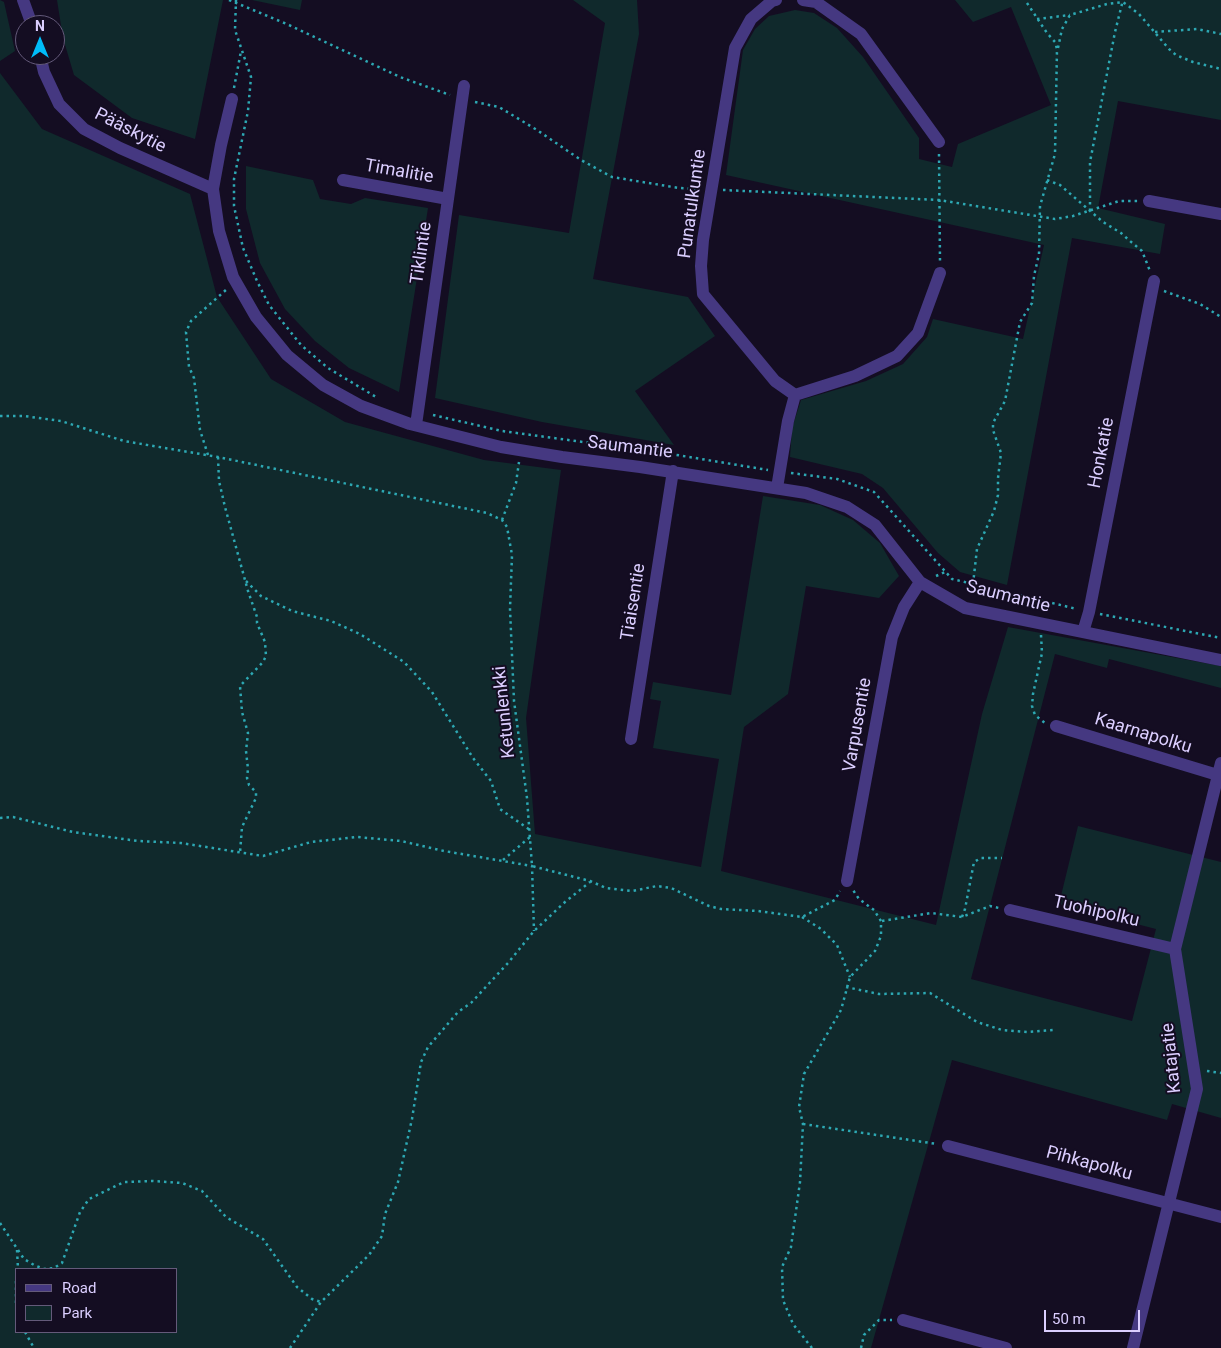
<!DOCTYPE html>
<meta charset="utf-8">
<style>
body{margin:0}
#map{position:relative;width:1221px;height:1348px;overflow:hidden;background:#140d22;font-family:Roboto,sans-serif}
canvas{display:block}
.legend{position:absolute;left:15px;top:1268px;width:162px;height:65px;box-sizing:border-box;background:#140d22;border:1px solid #645a7a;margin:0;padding:6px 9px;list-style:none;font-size:15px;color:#dbceff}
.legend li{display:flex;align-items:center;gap:10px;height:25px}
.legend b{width:25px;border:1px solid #645a7a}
.north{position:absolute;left:15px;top:15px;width:50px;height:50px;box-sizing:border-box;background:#140d22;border:1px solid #645a7a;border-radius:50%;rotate:0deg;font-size:14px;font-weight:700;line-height:20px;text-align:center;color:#dbceff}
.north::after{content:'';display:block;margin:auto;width:18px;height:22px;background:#00bcf9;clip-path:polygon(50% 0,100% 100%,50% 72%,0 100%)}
.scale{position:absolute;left:1044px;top:1310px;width:96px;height:22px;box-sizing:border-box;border:2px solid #dbceff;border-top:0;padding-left:6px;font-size:15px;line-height:18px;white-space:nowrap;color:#dbceff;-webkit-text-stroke:4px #140d22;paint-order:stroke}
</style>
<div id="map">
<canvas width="1221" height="1348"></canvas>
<ul class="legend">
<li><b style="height:6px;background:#453881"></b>Road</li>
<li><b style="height:14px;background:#10292c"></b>Park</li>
</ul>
<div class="north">N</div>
<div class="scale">50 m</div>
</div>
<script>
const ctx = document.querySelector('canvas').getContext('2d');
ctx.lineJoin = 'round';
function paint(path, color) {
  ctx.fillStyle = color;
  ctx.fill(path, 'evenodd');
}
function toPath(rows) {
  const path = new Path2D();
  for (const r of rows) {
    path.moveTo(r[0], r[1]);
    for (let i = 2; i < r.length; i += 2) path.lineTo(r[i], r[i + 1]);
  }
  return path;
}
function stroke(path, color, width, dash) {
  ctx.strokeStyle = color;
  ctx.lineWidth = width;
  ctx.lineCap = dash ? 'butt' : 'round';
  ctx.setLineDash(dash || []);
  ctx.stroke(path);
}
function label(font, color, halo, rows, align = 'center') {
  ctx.font = font + ' Roboto,sans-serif';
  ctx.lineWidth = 4;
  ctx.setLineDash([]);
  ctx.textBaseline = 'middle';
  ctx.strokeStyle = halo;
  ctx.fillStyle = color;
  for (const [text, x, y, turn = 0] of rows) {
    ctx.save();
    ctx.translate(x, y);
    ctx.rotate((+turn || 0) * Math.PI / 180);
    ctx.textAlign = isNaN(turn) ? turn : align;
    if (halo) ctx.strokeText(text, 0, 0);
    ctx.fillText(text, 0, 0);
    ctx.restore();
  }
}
const green = toPath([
 [0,0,4,2,15,51,0,61],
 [57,0,223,0,195,139,132,118,74,75,63,38],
 [252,0,302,0,300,10],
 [573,0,637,0,639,34,593,279,688,297,715,336,635,391,674,445,542,422,435,398,459,215,569,233,605,23],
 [955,0,1221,0,1221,120,1118,101,1098,208,1165,224,1160,254,1072,238,1007,585,960,572,938,553,883,488,862,474,790,457,792,428,801,400,866,381,903,364,927,337,933,319,1023,339,1044,245,726,175,743,50,755,29,769,16,795,10,814,13,837,28,863,57,919,138,919,159,952,167,958,144,1051,105,1011,7,973,22],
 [0,73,42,129,190,194,217,297,271,379,345,422,484,460,561,470,526,718,535,834,701,867,719,759,653,748,661,701,650,699,653,682,731,695,763,496,820,505,853,520,880,543,899,576,879,598,806,586,788,694,744,727,721,871,936,925,982,714,1008,627,1221,666,1221,688,1109,659,1107,668,1055,654,971,979,1132,1021,1156,929,1059,904,1078,826,1221,862,1221,1118,1172,1104,1167,1120,952,1060,871,1348,0,1348],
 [16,1269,176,1269,176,1332,16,1332],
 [246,166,313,180,320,199,351,204,365,198,428,208,399,392,349,368,315,341,285,309,260,263,246,209]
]);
const path = toPath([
 [229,0,289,25,400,77,450,95],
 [236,0,235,30,251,77,248,111,234,179,234,206,243,248,257,281,269,305,301,345,328,368,376,397],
 [1037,19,1070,15],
 [1155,32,1197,29,1221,34],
 [1058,48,1062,29,1070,15,1107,4,1123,2,1139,14,1169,49,1176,55,1193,62,1221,69],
 [234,88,241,51],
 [475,102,499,107,537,130,581,160,612,177,679,188,700,189],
 [939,154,940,261],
 [1047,180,1060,185,1103,222,1121,233,1130,241,1142,251,1150,271],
 [723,190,939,200,1055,219,1073,216,1119,201,1138,201],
 [1090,211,1090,162,1115,32,1123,0],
 [1164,291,1200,304,1221,317],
 [433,415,502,431,671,454,768,470],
 [0,416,24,416,61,421,124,441,218,457,487,513,502,520,507,527,512,555,510,609,514,701,527,798,532,866,590,881,606,888,632,891,657,886,671,888,709,906,721,909,758,911,802,917,835,900,840,891],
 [208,455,200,430,194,378,189,367,186,332,191,321,227,289],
 [218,457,219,481,225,507,248,591,257,617,257,623,265,642,266,656,263,662,240,686,242,712,248,733,246,751,248,769,247,778,249,785,256,792,256,798,242,827,240,853],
 [791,473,837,479,874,492,952,579,1077,609],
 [502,520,516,483,519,462],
 [936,576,945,572],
 [246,581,261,596,292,611,331,621,360,634,404,662,432,692,473,758,491,781,500,809,530,830],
 [973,584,977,549,994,511,998,495,998,478,1001,453,993,430,993,423,1005,401,1020,322,1032,303,1034,276,1039,254,1040,206,1055,154,1057,49,1055,42,1047,33,1025,0],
 [1100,614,1221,638],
 [1041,635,1042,653,1033,694,1032,706,1035,715,1045,723],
 [0,818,13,817,73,832,138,841,181,843,263,856,311,842,357,837,401,841,444,851,532,866,534,931],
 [503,860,530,837],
 [802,917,821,929,837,945,850,977],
 [962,917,965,909,974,862,981,858,1002,858],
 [882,921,931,913,962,917,990,906,999,908],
 [846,987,879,994,930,993,977,1022,1002,1030,1028,1032,1054,1030],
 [1207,1071,1221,1073],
 [803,1124,937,1144],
 [0,1223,24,1259,34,1265,44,1269,54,1268,62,1263,80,1212,89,1199,124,1182,153,1181,182,1183,202,1191,226,1217,263,1239,297,1287,312,1299,321,1302],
 [17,1250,18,1269],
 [16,1281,16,1304],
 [25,1332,34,1348],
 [290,1348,321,1302,369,1255,382,1236,385,1214,398,1182,412,1119,421,1062,428,1047,458,1012,471,1003,508,963,534,931,565,902,590,882],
 [812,1348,793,1324,783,1300,782,1267,791,1247,800,1182,803,1124,799,1107,804,1074,841,1010,850,977,875,951,881,936,881,921,874,910,859,899,853,890],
 [861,1348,864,1335,879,1320,892,1320]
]);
const street = toPath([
 [23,0,32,25],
 [776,0,772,1,751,19,735,48,703,240,701,266,703,294,775,381,795,395,788,421,777,488],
 [803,0,816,2,861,34,939,142],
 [40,55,44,72,59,104,84,129,120,148,213,189],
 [232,99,221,145,213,189,219,231,233,277,256,317,287,355,323,385,361,406,410,424,501,447,562,457,640,467,806,493,847,507,875,525,920,582,965,608,1221,660],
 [343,180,448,199],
 [1149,201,1221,214],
 [795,395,855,376,897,356,918,333,940,273],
 [416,425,464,86],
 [1083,632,1089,612,1154,281],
 [1056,726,1221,776],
 [631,739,673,471],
 [847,881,892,637,904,607,920,582],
 [1010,910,1175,949],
 [948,1146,1221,1217],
 [903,1320,1006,1348],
 [1133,1348,1197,1089,1175,949,1221,763]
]);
const streetNames = [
 ["Pääskytie",130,131,27],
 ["Timalitie",399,172,10],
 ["Punatulkuntie",693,204,-82],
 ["Tiklintie",422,253,-82],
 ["Saumantie",630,448,7],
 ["Honkatie",1102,453,-79],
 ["Saumantie",1008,597,14],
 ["Tiaisentie",634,602,-81],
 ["Ketunlenkki",505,712,-96],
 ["Varpusentie",858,725,-80],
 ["Kaarnapolku",1143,734,17],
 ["Tuohipolku",1096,912,13],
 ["Katajatie",1172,1058,-96],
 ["Pihkapolku",1089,1164,15]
];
paint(green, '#10292c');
stroke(path, '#2da8b3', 2.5, [2.5, 4]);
stroke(street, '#453881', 12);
label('18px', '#dbceff', '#140d22', streetNames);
</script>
